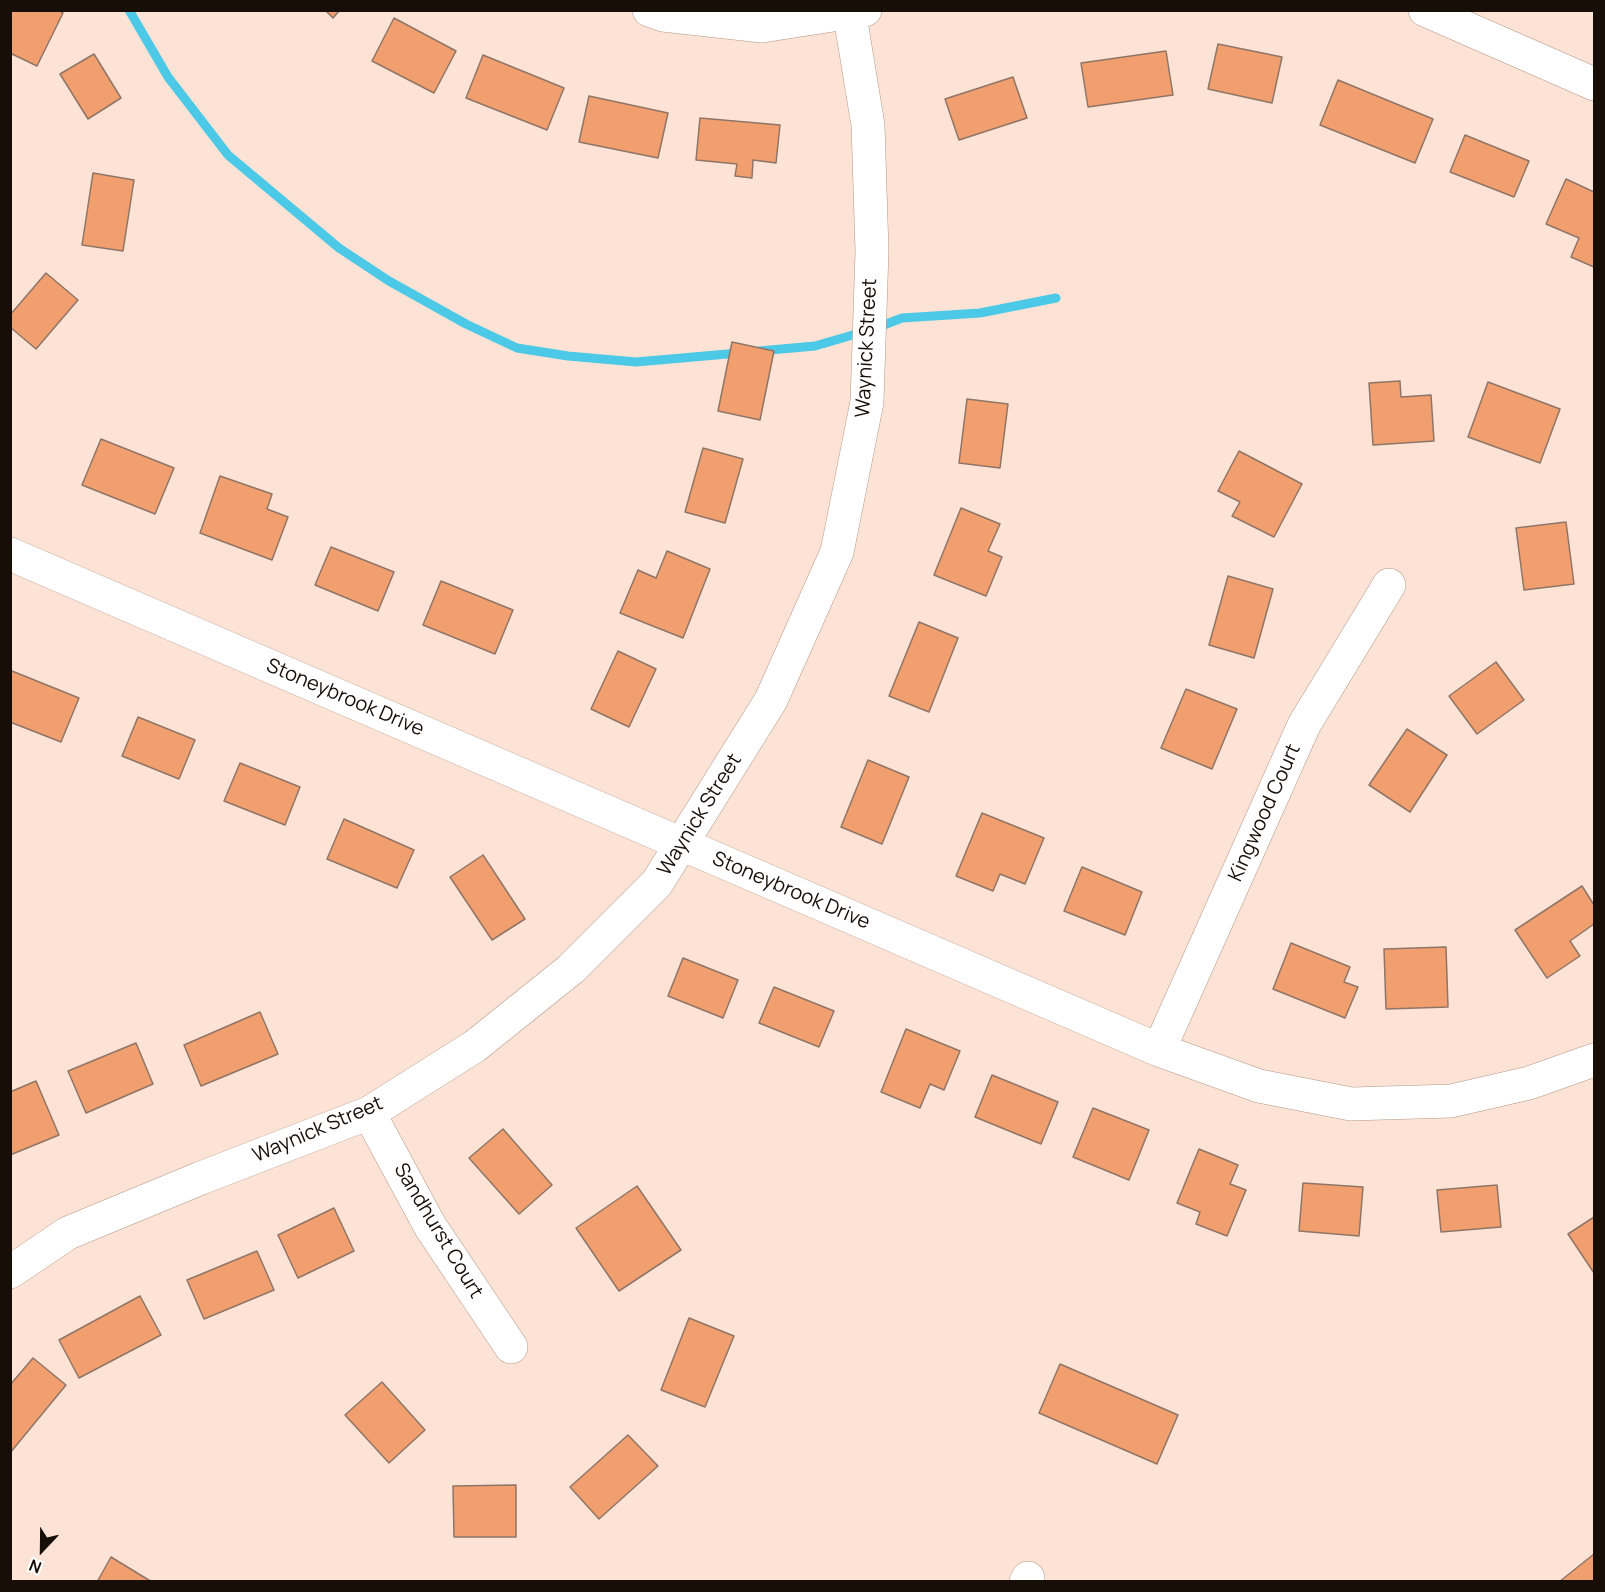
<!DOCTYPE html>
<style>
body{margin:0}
#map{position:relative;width:1605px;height:1592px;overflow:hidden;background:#fce3d5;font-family:Manrope,sans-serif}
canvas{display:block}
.frame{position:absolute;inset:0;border:12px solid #180e08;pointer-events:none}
.north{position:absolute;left:12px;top:1520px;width:60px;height:60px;-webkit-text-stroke:4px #fff;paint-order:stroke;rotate:202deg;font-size:16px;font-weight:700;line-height:24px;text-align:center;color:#180e08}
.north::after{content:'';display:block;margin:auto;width:21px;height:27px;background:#180e08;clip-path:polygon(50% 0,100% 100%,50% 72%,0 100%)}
</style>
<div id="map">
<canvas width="1605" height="1592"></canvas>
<div class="frame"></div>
<div class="north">N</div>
</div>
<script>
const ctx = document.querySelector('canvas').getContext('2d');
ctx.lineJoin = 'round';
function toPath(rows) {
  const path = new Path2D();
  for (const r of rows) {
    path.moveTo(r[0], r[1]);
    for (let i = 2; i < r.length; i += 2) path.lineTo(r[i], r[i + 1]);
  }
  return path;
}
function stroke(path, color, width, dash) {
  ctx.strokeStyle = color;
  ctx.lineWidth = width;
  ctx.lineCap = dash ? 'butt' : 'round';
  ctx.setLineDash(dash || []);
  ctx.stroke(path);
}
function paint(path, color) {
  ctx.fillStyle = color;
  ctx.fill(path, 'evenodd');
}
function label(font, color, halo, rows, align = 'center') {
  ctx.font = font + ' Manrope,sans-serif';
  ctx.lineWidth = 4.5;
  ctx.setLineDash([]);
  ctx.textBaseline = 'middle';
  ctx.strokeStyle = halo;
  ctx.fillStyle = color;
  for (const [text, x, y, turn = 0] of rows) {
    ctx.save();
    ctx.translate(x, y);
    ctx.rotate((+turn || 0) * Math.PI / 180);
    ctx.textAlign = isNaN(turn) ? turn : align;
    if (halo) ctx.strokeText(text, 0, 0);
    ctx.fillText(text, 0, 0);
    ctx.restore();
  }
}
const stream = toPath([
 [129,10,168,77,228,155,339,248,389,281,466,324,517,348,568,356,636,362,739,353],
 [876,328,902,318,980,313,1056,298],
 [759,351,815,346,863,332]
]);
const building = toPath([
 [10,10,58,10,63,13,37,66,10,53,10,10],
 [325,10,340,10,333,18,325,10],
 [394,18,456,51,434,93,372,61,394,18],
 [1218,44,1282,57,1272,103,1208,89,1218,44],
 [1166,51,1173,95,1088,107,1081,63,1166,51],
 [94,54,121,98,88,119,60,74,94,54],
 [483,55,564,88,547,130,466,98,483,55],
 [1013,77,1027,118,959,140,945,99,1013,77],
 [1338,80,1433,119,1415,163,1320,125,1338,80],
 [589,96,668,113,658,158,579,142,589,96],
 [700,118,780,125,776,163,753,160,752,178,735,176,737,164,696,160,700,118],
 [1465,135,1529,161,1514,197,1450,172,1465,135],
 [93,173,134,180,123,251,82,245,93,173],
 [1566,179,1594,192,1594,267,1571,257,1579,238,1546,224,1566,179],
 [46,273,78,300,36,349,10,327,10,315,46,273],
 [732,342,774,351,760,420,718,411,732,342],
 [1400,381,1401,397,1431,395,1434,441,1373,445,1369,383,1400,381],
 [1488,382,1560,409,1540,463,1468,437,1488,382],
 [967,399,1008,404,1000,468,959,463,967,399],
 [101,439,174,468,155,514,82,485,101,439],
 [703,448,743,459,725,523,685,512,703,448],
 [1239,451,1302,484,1274,537,1232,516,1240,502,1218,491,1239,451],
 [220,476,272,494,267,509,288,517,272,560,200,533,220,476],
 [961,508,1000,524,988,551,1002,557,986,596,934,575,961,508],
 [1566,522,1574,584,1524,590,1516,528,1566,522],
 [331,547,394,572,378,611,315,585,331,547],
 [667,551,710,569,683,638,620,613,638,570,656,578,667,551],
 [1228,576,1273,589,1254,658,1209,645,1228,576],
 [441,581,513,610,495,654,423,625,441,581],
 [919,622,958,638,929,712,889,696,919,622],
 [618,651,656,669,629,727,591,709,618,651],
 [1496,662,1524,700,1477,734,1449,696,1496,662],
 [12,671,79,698,61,742,10,722,10,675,12,671],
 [1186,689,1237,709,1212,769,1161,748,1186,689],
 [138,717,195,740,179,779,122,756,138,717],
 [1407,729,1447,755,1410,812,1369,785,1407,729],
 [868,760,909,777,882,844,841,827,868,760],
 [240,763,300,787,285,825,224,801,240,763],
 [982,813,1044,838,1025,884,1000,874,993,891,956,876,982,813],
 [344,819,414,850,397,888,327,859,344,819],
 [483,855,525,919,492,940,450,877,483,855],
 [1082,867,1142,892,1125,935,1064,911,1082,867],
 [1582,886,1594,905,1594,924,1570,941,1580,956,1547,978,1515,930,1582,886],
 [1291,943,1350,967,1344,982,1358,987,1345,1018,1273,989,1291,943],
 [1446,947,1448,1007,1386,1009,1384,949,1446,947],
 [683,958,738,980,723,1018,668,996,683,958],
 [774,987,834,1011,819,1047,759,1023,774,987],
 [260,1012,278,1054,201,1086,184,1045,260,1012],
 [906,1029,960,1051,944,1090,930,1084,920,1108,881,1092,906,1029],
 [136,1043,153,1084,86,1113,68,1071,136,1043],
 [992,1075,1058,1102,1041,1144,975,1117,992,1075],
 [36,1081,59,1135,10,1155,10,1092,36,1081],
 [1093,1108,1149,1130,1129,1180,1073,1157,1093,1108],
 [503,1129,552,1185,519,1214,469,1158,503,1129],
 [1199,1149,1238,1165,1230,1184,1246,1190,1227,1236,1196,1224,1200,1212,1177,1203,1199,1149],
 [1303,1183,1363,1187,1359,1236,1299,1231,1303,1183],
 [1497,1185,1501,1227,1441,1232,1437,1190,1497,1185],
 [637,1186,681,1250,619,1291,576,1228,637,1186],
 [334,1208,354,1251,298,1278,278,1235,334,1208],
 [1594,1217,1594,1273,1568,1234,1594,1217],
 [257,1251,274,1290,204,1319,187,1280,257,1251],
 [140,1296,161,1335,79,1378,59,1340,140,1296],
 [689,1318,734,1336,705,1407,661,1390,689,1318],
 [33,1358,66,1385,10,1453,10,1385,33,1358],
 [1060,1364,1178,1415,1157,1464,1039,1413,1060,1364],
 [382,1382,425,1430,389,1463,345,1415,382,1382],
 [628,1435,658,1466,599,1519,570,1487,628,1435],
 [516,1485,516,1537,454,1537,453,1486,516,1485],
 [1594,1554,1594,1582,1559,1582,1594,1554],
 [111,1557,152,1582,97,1582,111,1557]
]);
const minor = toPath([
 [649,10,663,15,762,26,865,10],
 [1425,10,1594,84],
 [10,554,1159,1050,1259,1086,1351,1104,1451,1101,1529,1083,1594,1060],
 [1159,1050,1304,725,1389,585],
 [369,1113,430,1226,511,1347],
 [10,1272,68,1233,201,1178,369,1113,475,1046,571,969,657,883,771,700,837,552,867,402,872,251,868,125,849,10],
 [1026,1582,1028,1578]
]);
const streetNames = [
 ["Waynick Street",867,348,-87],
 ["Stoneybrook Drive",345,698,23],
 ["Kingwood Court",1265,813,-66],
 ["Waynick Street",700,815,-58],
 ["Stoneybrook Drive",791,891,23],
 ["Waynick Street",318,1130,-23],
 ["Sandhurst Court",438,1231,59]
];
stroke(stream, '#4bc9e7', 9);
paint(building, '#f19f6e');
stroke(building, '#907566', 1.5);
stroke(minor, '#b39787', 34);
stroke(minor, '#fff', 33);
label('20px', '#180e08', '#fff', streetNames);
</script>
